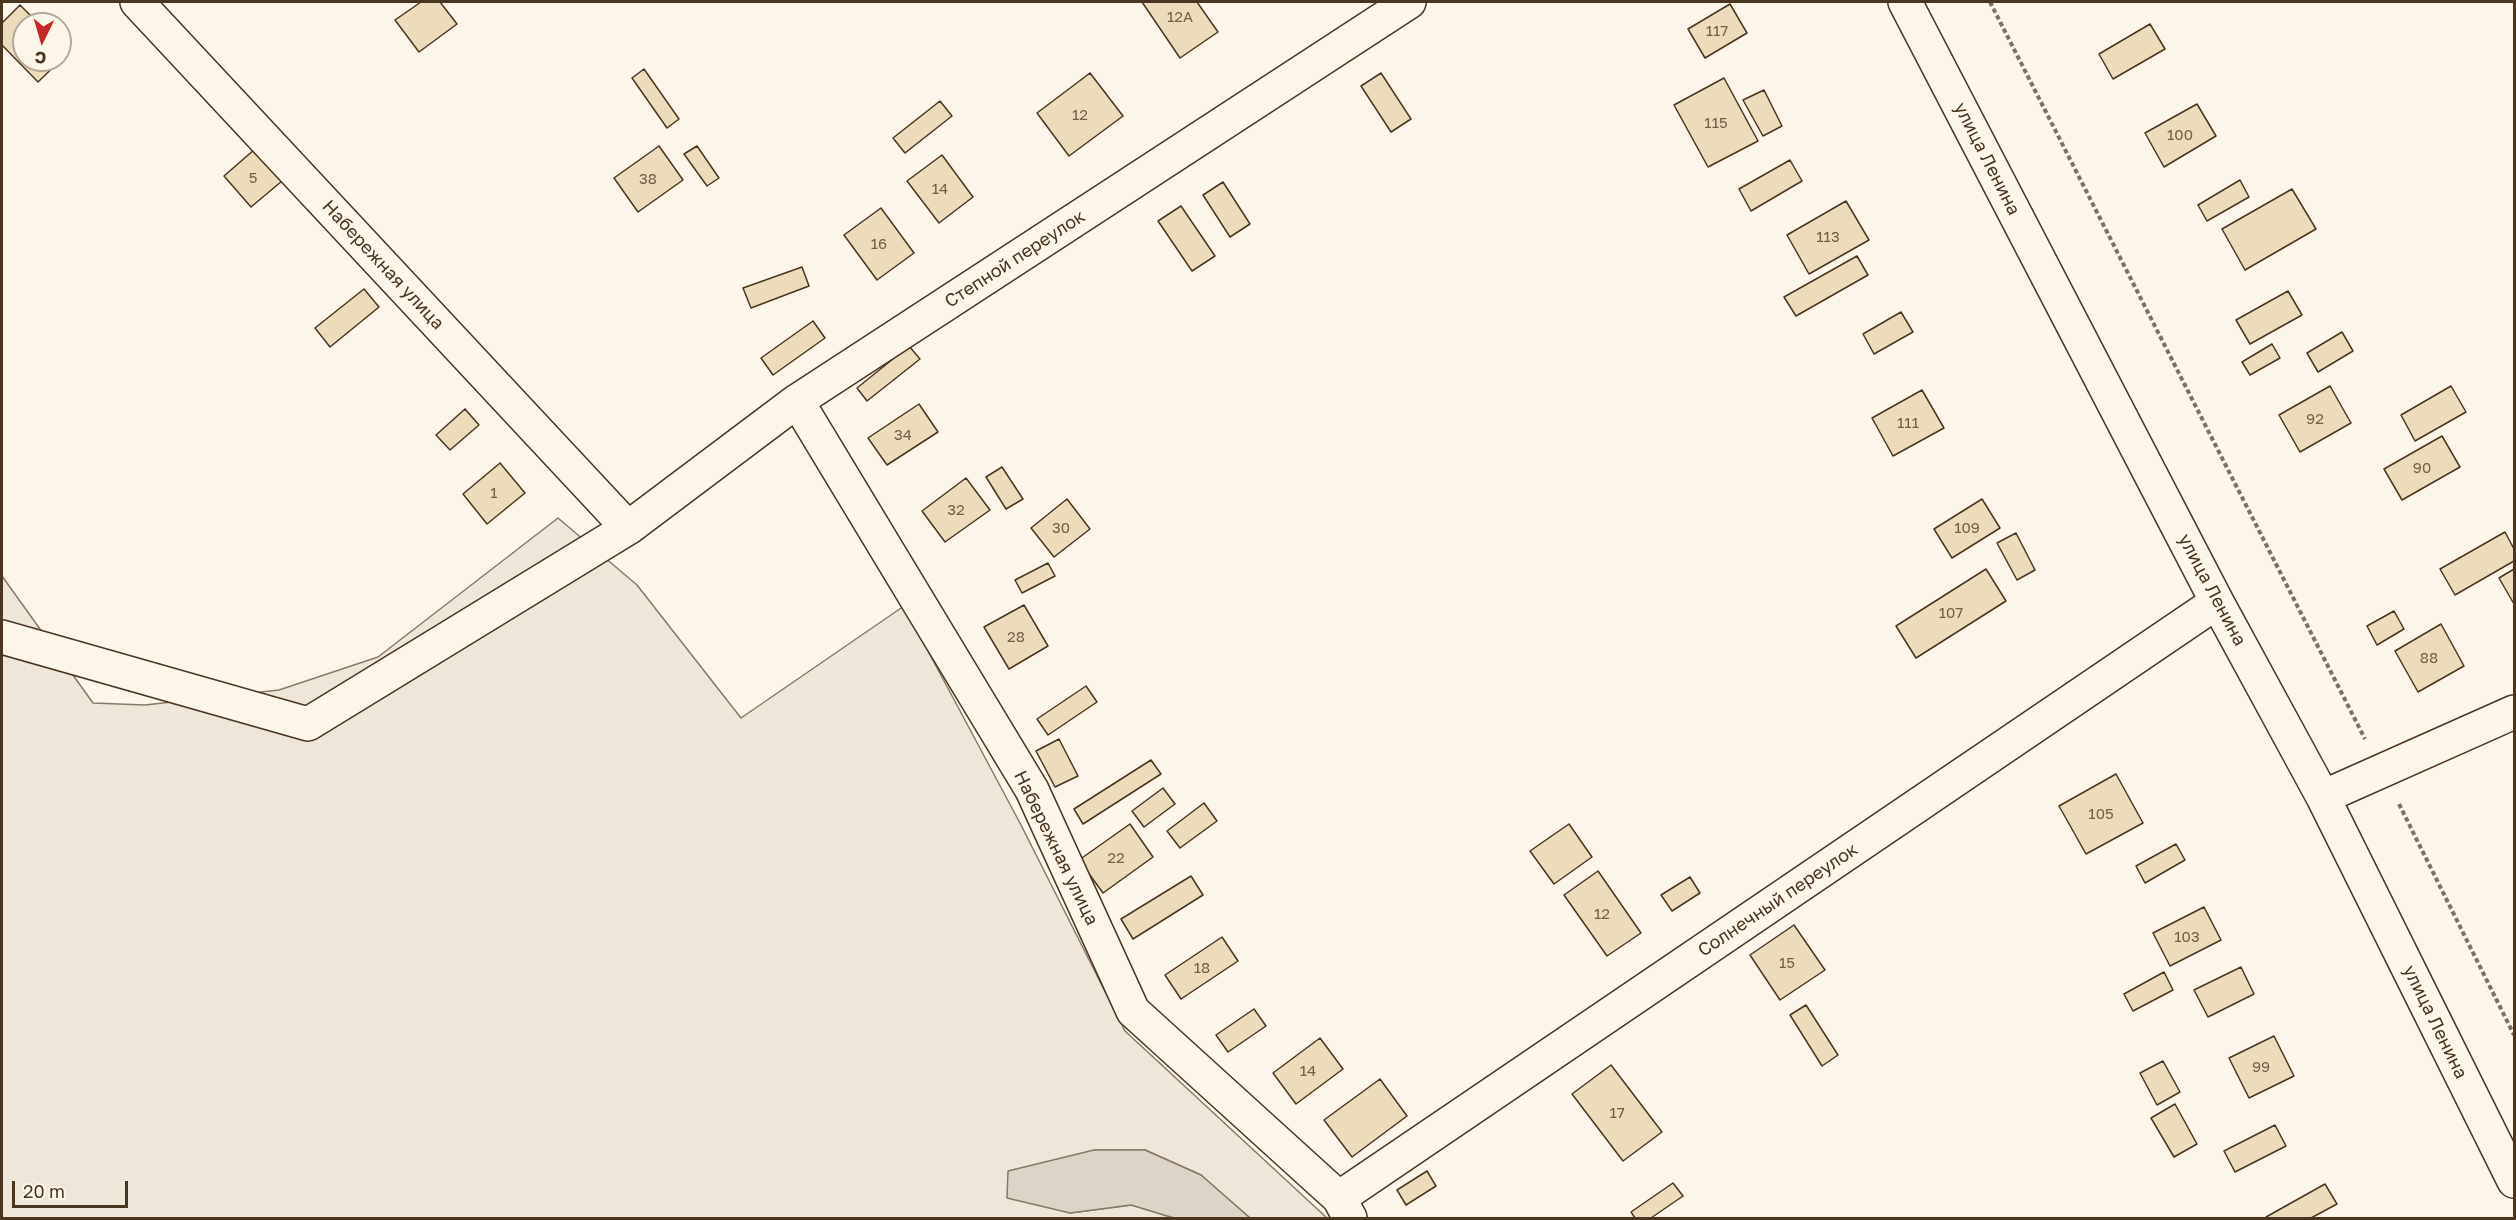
<!DOCTYPE html>
<meta charset="utf-8">
<style>
body{margin:0}
#map{position:relative;width:2516px;height:1220px;overflow:hidden;background:#fbf6e9;font-family:"Golos Text",sans-serif}
canvas{display:block}
.frame{position:absolute;inset:0;border:3px solid #4a3520;pointer-events:none}
.north{position:absolute;left:12px;top:12px;width:60px;height:60px;box-sizing:border-box;background:#fbf6e9;border:2px solid #b4a999;border-radius:50%;rotate:185deg;font-size:16px;font-weight:700;line-height:24px;text-align:center;color:#4a3520}
.north::after{content:'';display:block;margin:auto;width:21px;height:27px;background:#c62828;clip-path:polygon(50% 0,100% 100%,50% 72%,0 100%)}
.scale{position:absolute;left:12px;top:1181px;width:116px;height:27px;box-sizing:border-box;border:3px solid #4a3520;border-top:0;padding-left:8px;font-size:18px;line-height:21px;white-space:nowrap;color:#4a3520;-webkit-text-stroke:4px #fbf6e9;paint-order:stroke}
</style>
<div id="map">
<canvas width="2516" height="1220"></canvas>
<div class="frame"></div>
<div class="north">С</div>
<div class="scale">20 m</div>
</div>
<script>
const ctx = document.querySelector('canvas').getContext('2d');
ctx.lineJoin = 'round';
function paint(path, color) {
  ctx.fillStyle = color;
  ctx.fill(path, 'evenodd');
}
function toPath(rows) {
  const path = new Path2D();
  for (const r of rows) {
    path.moveTo(r[0], r[1]);
    for (let i = 2; i < r.length; i += 2) path.lineTo(r[i], r[i + 1]);
  }
  return path;
}
function stroke(path, color, width, dash) {
  ctx.strokeStyle = color;
  ctx.lineWidth = width;
  ctx.lineCap = dash ? 'butt' : 'round';
  ctx.setLineDash(dash || []);
  ctx.stroke(path);
}
function label(font, color, halo, rows, align = 'center') {
  ctx.font = font + ' "Golos Text",sans-serif';
  ctx.lineWidth = 4.5;
  ctx.setLineDash([]);
  ctx.textBaseline = 'middle';
  ctx.strokeStyle = halo;
  ctx.fillStyle = color;
  for (const [text, x, y, turn = 0] of rows) {
    ctx.save();
    ctx.translate(x, y);
    ctx.rotate((+turn || 0) * Math.PI / 180);
    ctx.textAlign = isNaN(turn) ? turn : align;
    if (halo) ctx.strokeText(text, 0, 0);
    ctx.fillText(text, 0, 0);
    ctx.restore();
  }
}
const green = toPath([
 [558,518,637,585,741,718,904,606,1021,825,1125,1031,1327,1218,1250,1218,1201,1175,1145,1150,1094,1150,1070,1213,1132,1205,1174,1218,2,1218,2,576,93,703,145,705,279,690,378,657,558,518]
]);
const water = toPath([
 [1094,1150,1145,1150,1201,1175,1250,1218,1174,1218,1131,1205,1070,1213,1007,1198,1008,1171,1094,1150]
]);
const building = toPath([
 [421,2,440,2,457,24,419,52,395,20,421,2],
 [1142,2,1197,2,1218,32,1180,58,1142,2],
 [1730,4,1747,33,1705,58,1688,29,1730,4],
 [20,5,39,24,24,24,24,60,60,60,60,45,68,53,38,82,2,45,2,23,20,5],
 [2150,24,2165,49,2113,79,2099,54,2150,24],
 [644,69,679,119,667,128,632,78,644,69],
 [1090,73,1123,116,1069,156,1037,113,1090,73],
 [1381,73,1411,119,1391,132,1361,86,1381,73],
 [1724,78,1758,141,1708,167,1674,105,1724,78],
 [1764,90,1782,126,1763,136,1743,100,1764,90],
 [940,101,952,116,905,153,893,138,940,101],
 [2197,104,2216,136,2164,167,2145,133,2197,104],
 [659,146,683,180,638,212,614,178,659,146],
 [697,146,719,178,707,186,684,154,697,146],
 [255,149,282,181,251,207,224,176,255,149],
 [942,155,973,197,939,223,907,181,942,155],
 [1790,160,1802,181,1751,211,1739,189,1790,160],
 [2240,180,2249,197,2207,221,2198,205,2240,180],
 [1223,182,1250,224,1230,237,1203,195,1223,182],
 [2292,189,2316,229,2245,270,2222,229,2292,189],
 [1846,201,1869,240,1809,274,1787,235,1846,201],
 [1181,206,1215,256,1192,271,1158,221,1181,206],
 [881,208,914,253,877,280,844,235,881,208],
 [1857,256,1868,275,1796,316,1784,297,1857,256],
 [802,267,809,286,751,308,743,288,802,267],
 [364,289,379,307,330,347,315,328,364,289],
 [2288,291,2302,315,2250,344,2236,320,2288,291],
 [1901,312,1913,332,1874,354,1863,334,1901,312],
 [813,321,825,338,773,375,761,358,813,321],
 [2342,332,2353,351,2318,372,2307,353,2342,332],
 [2272,344,2280,358,2250,375,2242,362,2272,344],
 [909,346,920,359,867,401,857,388,909,346],
 [2330,386,2351,423,2300,452,2279,415,2330,386],
 [2451,386,2466,412,2415,441,2401,415,2451,386],
 [1922,390,1944,428,1893,456,1872,418,1922,390],
 [919,404,938,432,887,465,868,438,919,404],
 [465,409,479,425,450,450,436,435,465,409],
 [2442,436,2460,467,2402,500,2384,469,2442,436],
 [500,463,525,493,487,524,463,494,500,463],
 [1002,467,1023,499,1006,509,986,477,1002,467],
 [966,478,990,510,945,542,922,511,966,478],
 [1067,499,1090,529,1054,557,1031,528,1067,499],
 [1982,499,2000,528,1952,558,1934,529,1982,499],
 [2505,532,2514,549,2514,561,2455,595,2440,569,2505,532],
 [2016,533,2035,570,2017,580,1997,543,2016,533],
 [1048,563,1055,576,1022,593,1015,580,1048,563],
 [1986,569,2006,601,1916,658,1896,626,1986,569],
 [2514,569,2514,604,2499,578,2514,569],
 [1024,605,1048,646,1009,669,984,627,1024,605],
 [2394,611,2404,629,2377,645,2367,626,2394,611],
 [2441,624,2464,666,2418,692,2395,651,2441,624],
 [1086,686,1097,702,1048,735,1037,719,1086,686],
 [1059,739,1078,776,1055,787,1036,751,1059,739],
 [1151,760,1161,774,1083,824,1074,809,1151,760],
 [2116,774,2143,823,2086,854,2059,806,2116,774],
 [1163,788,1175,804,1144,827,1132,811,1163,788],
 [1204,803,1217,821,1180,848,1167,831,1204,803],
 [1130,824,1153,857,1103,893,1079,860,1130,824],
 [1569,824,1592,857,1554,884,1530,851,1569,824],
 [2176,844,2185,860,2145,883,2136,866,2176,844],
 [1598,871,1641,933,1607,956,1564,895,1598,871],
 [1191,876,1203,895,1133,939,1121,919,1191,876],
 [1690,877,1700,893,1672,911,1661,895,1690,877],
 [2204,907,2221,940,2170,966,2153,933,2204,907],
 [1794,925,1825,970,1780,1000,1750,955,1794,925],
 [1222,937,1238,961,1181,999,1165,975,1222,937],
 [2241,967,2254,994,2208,1017,2194,990,2241,967],
 [2164,972,2173,990,2133,1011,2124,994,2164,972],
 [1806,1005,1838,1055,1822,1066,1790,1015,1806,1005],
 [1254,1009,1266,1026,1228,1052,1216,1035,1254,1009],
 [2274,1036,2294,1076,2249,1098,2229,1058,2274,1036],
 [1320,1038,1343,1069,1296,1104,1273,1073,1320,1038],
 [2163,1061,2180,1092,2157,1105,2140,1073,2163,1061],
 [1611,1065,1662,1132,1623,1161,1572,1094,1611,1065],
 [1380,1079,1407,1116,1352,1157,1324,1120,1380,1079],
 [2175,1104,2197,1144,2174,1157,2151,1118,2175,1104],
 [2275,1125,2286,1146,2235,1172,2224,1151,2275,1125],
 [1427,1171,1436,1186,1406,1205,1397,1190,1427,1171],
 [1673,1183,1683,1196,1651,1218,1635,1218,1631,1212,1673,1183],
 [2325,1184,2337,1204,2311,1218,2267,1218,2266,1217,2325,1184]
]);
const path = toPath([
 [1990,2,2365,739],
 [2399,804,2514,1035]
]);
const minor = toPath([
 [137,2,628,528],
 [1905,2,2217,602,2323,797,2514,1181],
 [797,401,1032,790,1133,1011,1339,1198,1350,1218],
 [2,637,308,724,628,528,797,401,1409,2],
 [2323,797,2514,712],
 [1339,1198,2217,602]
]);
const numberNames = [
 ["12А",1180,17],
 ["117",1717,31],
 ["12",1080,115],
 ["115",1716,123],
 ["100",2180,135],
 ["5",253,178],
 ["38",648,179],
 ["14",940,189],
 ["113",1828,237],
 ["16",879,244],
 ["92",2315,419],
 ["111",1908,423],
 ["34",903,435],
 ["90",2422,468],
 ["1",494,493],
 ["32",956,510],
 ["30",1061,528],
 ["109",1967,528],
 ["107",1951,613],
 ["28",1016,637],
 ["88",2429,658],
 ["105",2101,814],
 ["22",1116,858],
 ["12",1602,914],
 ["103",2187,937],
 ["15",1787,963],
 ["18",1202,968],
 ["99",2261,1067],
 ["14",1308,1071],
 ["17",1617,1113]
];
const streetNames = [
 ["улица Ленина",1987,159,63],
 ["Степной переулок",1015,259,-33],
 ["Набережная улица",383,265,47],
 ["улица Ленина",2212,590,62],
 ["Набережная улица",1056,848,64],
 ["Солнечный переулок",1778,900,-34],
 ["улица Ленина",2435,1022,64]
];
paint(green, '#ede6d9');
stroke(green, '#887966', 1.5);
paint(water, '#dcd4c6');
stroke(water, '#887966', 1.5);
paint(building, '#ecdcbc');
stroke(building, '#4a3520', 1.5);
stroke(minor, '#4a3520', 36);
stroke(path, '#7f6f5c', 4, [4.5, 3]);
stroke(minor, '#fbf6e9', 33);
label('15px', '#725f47', null, numberNames);
label('18px', '#4a3520', '#fbf6e9', streetNames);
</script>
